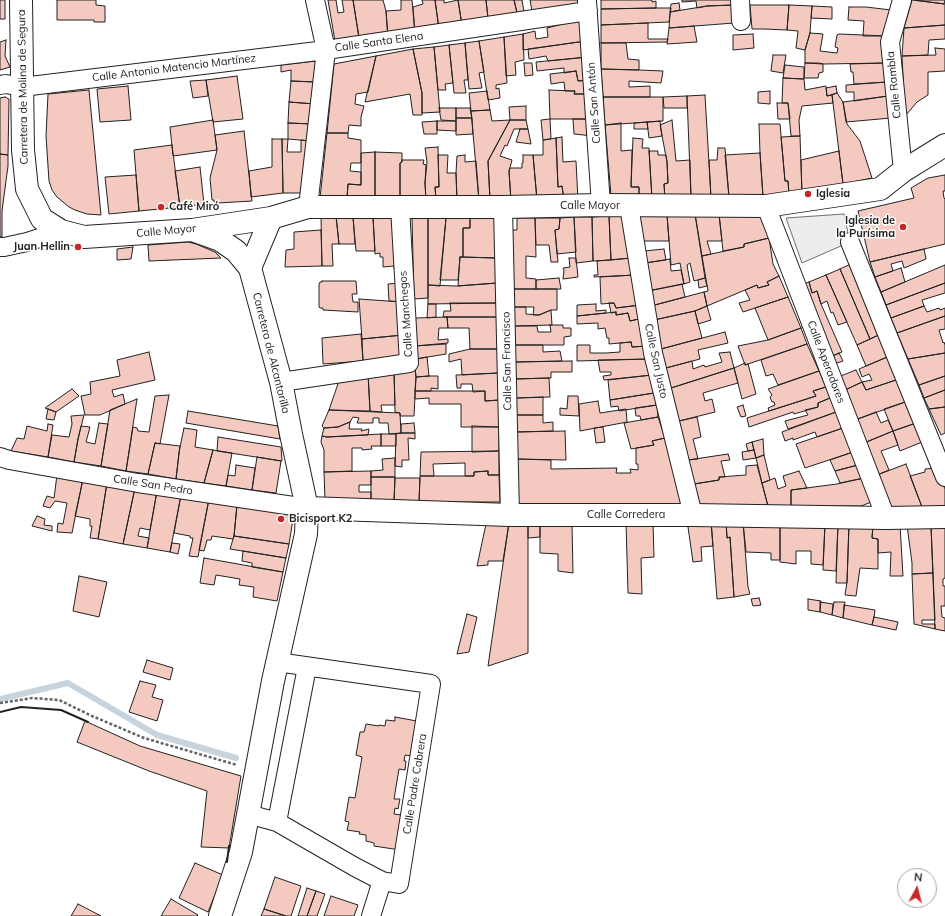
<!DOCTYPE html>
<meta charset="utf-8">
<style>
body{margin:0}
#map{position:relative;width:945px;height:916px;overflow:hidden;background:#fff;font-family:Mulish,sans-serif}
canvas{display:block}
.north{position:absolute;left:897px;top:868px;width:40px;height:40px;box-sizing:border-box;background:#fff;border:1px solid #a7a7a7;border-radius:50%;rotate:7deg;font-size:11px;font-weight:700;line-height:16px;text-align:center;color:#222}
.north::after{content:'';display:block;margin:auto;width:14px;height:18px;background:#c62828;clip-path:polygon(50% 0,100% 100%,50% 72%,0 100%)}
</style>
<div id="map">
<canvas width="945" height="916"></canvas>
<div class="north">N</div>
</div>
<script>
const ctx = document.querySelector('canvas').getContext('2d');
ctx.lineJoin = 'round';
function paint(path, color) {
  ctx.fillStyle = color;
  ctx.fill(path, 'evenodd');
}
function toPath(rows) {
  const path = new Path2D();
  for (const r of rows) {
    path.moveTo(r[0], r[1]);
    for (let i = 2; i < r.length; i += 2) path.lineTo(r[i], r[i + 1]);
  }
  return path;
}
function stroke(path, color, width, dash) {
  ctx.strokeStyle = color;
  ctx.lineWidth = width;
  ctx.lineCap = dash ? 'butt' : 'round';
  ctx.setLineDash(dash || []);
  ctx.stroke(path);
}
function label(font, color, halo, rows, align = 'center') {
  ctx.font = font + ' Mulish,sans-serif';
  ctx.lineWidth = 3;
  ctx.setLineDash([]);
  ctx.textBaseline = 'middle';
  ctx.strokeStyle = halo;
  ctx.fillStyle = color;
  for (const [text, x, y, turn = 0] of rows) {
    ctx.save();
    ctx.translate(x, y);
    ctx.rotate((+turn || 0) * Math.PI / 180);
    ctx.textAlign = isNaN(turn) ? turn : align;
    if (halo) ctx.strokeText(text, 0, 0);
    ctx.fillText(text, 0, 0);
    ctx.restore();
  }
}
const parking = toPath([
 [844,214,850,242,802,263,786,218,844,214]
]);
const stream = toPath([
 [0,699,68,683,157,735,236,758]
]);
const building = toPath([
 [0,0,5,0,5,19,0,19,0,0],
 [57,0,96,0,96,5,105,6,105,22,94,22,94,20,57,20,57,0],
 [328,0,336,0,338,13,344,12,342,0,353,0,360,44,336,47,328,0],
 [353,0,383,0,386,11,388,38,360,44,353,0],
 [401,0,412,0,415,34,388,38,386,11,401,10,401,0],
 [422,0,435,0,439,29,415,34,413,7,423,4,422,0],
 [435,0,444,0,444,3,458,0,462,25,439,29,435,0],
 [458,0,486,0,488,18,462,25,458,0],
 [486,0,514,0,517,13,488,18,486,0],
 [514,0,522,0,524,12,517,13,514,0],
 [530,0,580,0,581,3,532,11,530,0],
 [601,0,652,0,652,2,656,1,656,8,601,9,601,0],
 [682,0,733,0,733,5,707,6,697,8,696,1,682,2,682,0],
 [912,0,945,4,945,25,904,28,912,0],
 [915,0,945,0,944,4,915,0],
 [679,3,680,10,670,12,671,4,679,3],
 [733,5,734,23,669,28,670,12,707,6,733,5],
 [750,5,789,5,787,30,764,29,752,29,750,5],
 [789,5,812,6,810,33,805,50,796,48,798,31,787,30,789,5],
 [812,6,832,7,832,19,811,18,812,6],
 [849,7,866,7,891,10,887,36,863,36,864,21,848,20,849,7],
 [656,8,671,8,669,22,601,25,601,9,656,8],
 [583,19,586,41,523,50,523,34,535,31,536,39,548,37,547,28,583,19],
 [648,23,648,39,668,39,667,42,601,43,601,25,648,23],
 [945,25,945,39,929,40,928,55,902,56,904,28,945,25],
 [694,26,697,42,667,44,669,28,694,26],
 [810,33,823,34,820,51,837,53,838,48,835,47,837,35,839,34,887,36,886,63,824,64,818,63,805,63,805,50,810,33],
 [523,34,524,60,515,62,516,75,506,76,504,37,523,34],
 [753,34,754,48,733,50,733,35,753,34],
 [504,37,507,83,496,85,496,89,499,88,500,98,488,100,479,41,504,37],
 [6,40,5,56,10,67,0,70,0,42,6,40],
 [479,41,484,72,479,73,482,88,469,89,465,43,479,41],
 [586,41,588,57,548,61,546,56,529,59,528,49,586,41],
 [465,43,468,80,464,80,466,93,454,93,449,45,465,43],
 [601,43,626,43,628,59,639,60,639,70,601,69,601,43],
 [449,45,453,83,445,84,446,90,438,90,434,47,449,45],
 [434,47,440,112,422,113,422,93,413,49,434,47],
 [935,48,945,49,945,71,928,72,928,95,917,102,906,115,904,96,902,56,936,55,935,48],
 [413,49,422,93,422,115,413,115,410,94,365,102,376,56,413,49],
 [773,55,786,55,783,73,771,71,773,55],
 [376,56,368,92,356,94,355,104,364,106,361,117,361,126,349,125,348,133,327,133,334,64,376,56],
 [588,57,589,80,578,81,576,71,564,73,564,68,537,71,536,62,588,57],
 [316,61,316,82,291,81,291,70,281,72,281,65,316,61],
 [524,63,532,63,533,75,525,76,524,63],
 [805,63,823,64,823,72,819,73,818,78,804,78,805,63],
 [886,63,887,82,854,84,853,72,851,72,850,64,886,63],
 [785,65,804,67,804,79,783,78,785,65],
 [601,69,639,70,663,71,661,83,629,81,629,87,650,86,650,97,603,97,601,69],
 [576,71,578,81,589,80,591,94,574,94,575,91,565,91,564,82,551,84,550,74,576,71],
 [237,76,243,119,213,122,206,80,237,76],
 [783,78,804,79,805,90,826,86,827,96,832,95,833,103,802,106,799,120,800,136,791,136,788,103,782,103,783,78],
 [206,80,208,96,193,98,190,81,206,80],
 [291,81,316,82,315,104,289,102,291,81],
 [887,82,888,96,854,101,854,92,846,92,846,85,887,82],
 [128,86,131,120,100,122,97,89,128,86],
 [836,86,837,93,827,96,826,88,836,86],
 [89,90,101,215,87,214,75,210,69,207,57,197,52,190,49,181,46,136,48,94,89,90],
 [549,90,575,91,574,94,591,94,593,119,550,119,549,90],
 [487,91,490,110,471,111,469,93,487,91],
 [770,91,770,104,758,103,758,92,770,91],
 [837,93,843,102,847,124,860,141,872,178,843,184,832,95,837,93],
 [705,95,711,198,691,198,687,96,705,95],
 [687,96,687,108,664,108,663,97,687,96],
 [888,96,891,118,846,122,843,102,888,96],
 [5,97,9,99,8,155,0,154,0,98,5,97],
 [603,97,663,97,663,121,605,125,603,97],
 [289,102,315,104,313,124,288,123,289,102],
 [777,103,788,103,790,119,778,119,777,103],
 [526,106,526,120,510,120,509,107,526,106],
 [439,108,456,108,456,121,441,120,439,108],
 [456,108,470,108,472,118,456,118,456,108],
 [490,110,492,121,510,120,488,161,490,200,479,201,471,111,490,110],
 [456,118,472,118,473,134,456,135,456,118],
 [550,119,551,139,543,140,541,120,550,119],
 [573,119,593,119,593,136,574,134,573,119],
 [213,120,217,150,173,156,170,127,213,120],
 [510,120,526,120,528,129,514,129,507,146,505,145,500,156,512,160,509,171,511,201,490,200,488,161,510,120],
 [672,120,676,161,690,160,691,198,665,199,664,184,668,183,667,162,660,125,672,120],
 [437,121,437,134,424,134,422,122,437,121],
 [437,121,456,121,456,131,437,130,437,121],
 [660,121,662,136,649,138,647,122,660,121],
 [647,122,648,129,634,129,634,123,647,122],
 [288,123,313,124,311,141,288,139,288,123],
 [621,123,621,151,632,150,631,187,639,187,639,199,611,195,605,125,621,123],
 [759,124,780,124,785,181,788,181,789,195,763,197,760,153,759,124],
 [520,129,528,129,531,144,516,142,520,129],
 [244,131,252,201,218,203,217,202,214,202,214,200,212,200,210,178,217,150,215,135,244,131],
 [327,133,348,133,348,138,361,140,361,163,351,163,350,171,361,172,361,185,348,184,347,198,320,198,327,133],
 [800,136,802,195,789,195,788,181,785,181,781,137,800,136],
 [562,137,563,162,576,161,578,200,564,200,562,186,558,187,556,138,562,137],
 [556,138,558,187,562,186,564,200,537,200,533,155,543,155,543,140,556,138],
 [633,138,643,139,642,148,649,148,652,199,639,199,639,187,631,187,633,138],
 [272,139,282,139,283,193,251,197,249,171,272,167,272,139],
 [282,139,288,139,287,152,301,152,301,140,311,141,305,193,283,193,282,139],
 [172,145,180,207,139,211,134,150,172,145],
 [438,147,439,187,435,187,436,200,426,200,425,183,427,162,425,148,438,147],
 [718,148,725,148,729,197,711,198,709,160,717,160,718,148],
 [649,151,658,151,658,155,666,155,667,162,668,183,664,184,665,199,652,199,649,151],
 [839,151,843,184,802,195,801,160,839,151],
 [375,152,375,199,347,198,348,184,361,185,361,153,375,152],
 [375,152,402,153,402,162,400,163,400,199,375,199,375,152],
 [760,153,763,197,729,197,725,155,760,153],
 [0,154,8,155,8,166,2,211,2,237,0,237,0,154],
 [438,155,448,155,447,173,456,173,457,201,436,200,435,187,439,187,438,155],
 [465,155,465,162,476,161,479,201,457,201,456,173,457,156,465,155],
 [523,155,533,155,537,200,511,201,509,171,510,168,522,168,522,163,523,163,523,155],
 [402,160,424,160,423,164,426,165,425,183,426,200,400,199,400,163,402,162,402,160],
 [200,167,204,204,180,207,175,171,200,167],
 [136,175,139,211,109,214,105,177,136,175],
 [945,175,945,191,943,191,944,198,945,199,945,244,870,262,858,211,914,198,911,188,928,178,945,175],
 [695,214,705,278,694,281,690,263,687,265,690,282,684,284,680,263,671,265,667,215,695,214],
 [695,214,719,214,722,241,707,241,711,254,702,256,695,214],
 [719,214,764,214,769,238,744,244,744,247,723,251,719,214],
 [640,215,667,215,669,241,643,241,640,215],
 [336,216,339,244,332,244,333,266,322,266,321,217,336,216],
 [336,216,353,217,355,244,339,244,336,216],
 [609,216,611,260,593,261,592,217,609,216],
 [609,216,627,216,631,258,611,260,609,216],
 [353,217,373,217,375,251,356,251,353,217],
 [373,217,398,217,400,268,394,269,394,266,383,267,383,257,380,257,380,253,375,254,373,217],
 [495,217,496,258,463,257,463,228,470,228,470,218,495,217],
 [574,217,576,252,557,254,555,230,559,229,560,218,574,217],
 [574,217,592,217,593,261,576,263,574,217],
 [412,218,428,218,428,298,414,299,412,218],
 [428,218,446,218,440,286,428,285,428,218],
 [446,218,470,218,470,228,463,228,463,257,460,257,458,280,440,280,446,218],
 [517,218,535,218,536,257,526,256,526,278,536,279,536,289,513,289,511,230,517,230,517,218],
 [535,218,560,218,559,229,555,230,558,262,551,262,549,245,536,245,535,218],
 [321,230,322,266,285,267,286,250,294,249,294,232,321,230],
 [769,238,773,264,779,276,767,282,769,285,758,288,757,285,707,306,704,292,708,291,702,256,744,247,744,244,769,238],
 [188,242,196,244,215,252,221,258,149,261,148,245,188,242],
 [133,247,131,259,117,260,117,249,133,247],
 [664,249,666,260,645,263,644,251,664,249],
 [924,249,926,259,904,268,902,261,891,264,893,271,875,277,870,262,924,249],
 [460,257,496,258,497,283,458,286,460,257],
 [569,258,576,258,578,277,563,279,564,270,563,268,570,267,569,258],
 [631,258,635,275,594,277,594,275,598,275,597,261,631,258],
 [670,259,671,271,681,270,684,284,648,291,645,263,670,259],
 [853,263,883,333,870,339,840,269,853,263],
 [945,265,945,283,886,305,881,292,945,265],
 [901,268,905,282,881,292,875,277,901,268],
 [840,269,870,339,857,345,826,275,840,269],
 [635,275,640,305,616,308,614,303,601,304,600,277,635,275],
 [826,275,847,322,838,325,833,312,831,313,827,301,821,304,817,291,812,293,809,282,826,275],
 [779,276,788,297,743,312,739,303,750,300,745,290,757,285,758,288,769,285,767,282,779,276],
 [559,278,561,289,536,289,536,280,559,278],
 [705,278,707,286,699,288,698,280,705,278],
 [322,281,356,281,357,294,352,294,353,302,358,302,358,312,323,310,323,308,320,308,319,307,319,284,320,282,322,282,322,281],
 [809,282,812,293,817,291,821,304,842,352,830,357,799,286,809,282],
 [401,283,402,302,389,301,388,284,401,283],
 [497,283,497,303,428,304,428,285,456,286,497,283],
 [945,283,945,293,922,300,924,306,891,318,886,305,945,283],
 [682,284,685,297,651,306,648,291,682,284],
 [513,289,557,289,557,310,551,310,539,315,533,315,534,307,513,307,513,289],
 [704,292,707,306,695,311,654,320,651,306,704,292],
 [788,297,801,328,768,340,755,308,788,297],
 [359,299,402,302,403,335,362,339,359,299],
 [450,303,497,303,497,317,443,317,444,311,451,311,450,303],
 [609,303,614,303,616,308,640,305,643,318,630,321,628,313,616,315,616,312,611,313,609,303],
 [428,304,436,304,436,317,427,318,428,304],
 [596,304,596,311,606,310,606,313,577,316,577,305,596,304],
 [707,306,711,320,698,324,695,311,707,306],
 [924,306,927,312,939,308,940,310,945,308,945,316,897,333,891,318,924,306],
 [513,307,526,307,526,314,539,315,551,310,552,325,514,326,513,307],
 [695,311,702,338,661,349,654,320,695,311],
 [616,312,616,315,628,313,630,321,643,318,647,346,632,347,631,342,609,344,609,338,607,338,605,328,598,329,598,323,577,324,577,316,616,312],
 [945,316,945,329,939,330,943,343,944,342,945,345,945,353,908,359,897,333,945,316],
 [447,317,448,328,439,328,438,340,448,339,448,343,415,346,415,318,447,317],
 [447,317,497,317,498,349,470,349,469,328,448,328,447,317],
 [550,325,563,325,563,328,571,328,571,336,564,337,564,345,514,345,514,326,537,326,538,332,551,332,550,325],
 [801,328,807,344,745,365,738,346,768,340,801,328],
 [725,332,728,343,698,350,700,359,666,368,661,349,725,332],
 [883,333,892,355,866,366,857,345,883,333],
 [361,334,363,361,323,364,322,338,361,334],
 [403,335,404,358,363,361,362,339,403,335],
 [631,342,632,347,647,346,649,359,577,361,577,345,590,345,590,353,606,353,620,352,620,343,631,342],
 [446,344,446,354,416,359,415,346,446,344],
 [807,344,819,371,778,385,773,374,766,376,761,360,807,344],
 [514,345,543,345,543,352,560,351,562,361,515,362,514,345],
 [470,349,498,349,498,373,462,375,461,359,449,362,449,354,470,349],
 [149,352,155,380,112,390,114,397,123,394,125,404,100,415,85,415,81,396,91,394,90,382,120,376,117,360,149,352],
 [730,352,734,368,671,388,666,368,692,361,693,369,704,365,705,367,722,362,719,353,730,352],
 [839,353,843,361,833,364,830,357,839,353],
 [945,353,945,376,919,385,908,359,945,353],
 [892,355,902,378,866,390,862,382,872,380,869,374,862,377,859,369,892,355],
 [427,357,429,376,416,377,415,368,416,359,427,357],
 [649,359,652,375,604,380,603,376,611,375,611,372,600,372,598,360,649,359],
 [572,361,572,372,551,372,551,378,549,378,515,379,515,362,572,361],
 [745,363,745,365,748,364,756,394,742,399,734,368,745,363],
 [415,368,416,377,414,416,400,416,400,413,395,412,394,371,415,368],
 [734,368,738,383,703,393,705,401,712,399,715,412,679,421,671,388,734,368],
 [856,370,862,382,843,391,838,377,856,370],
 [394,371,395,405,381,405,382,412,370,411,368,373,394,371],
 [819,371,826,387,813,391,816,396,769,411,768,408,775,405,774,402,772,402,770,397,772,395,768,389,819,371],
 [368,373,370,411,329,410,341,375,368,373],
 [498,373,499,400,485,401,485,391,473,392,472,384,461,384,461,388,457,388,456,375,498,373],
 [652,375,654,393,610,400,608,380,652,375],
 [429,376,438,376,438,389,431,388,431,391,415,391,416,377,429,376],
 [945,376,945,390,924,398,919,385,945,376],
 [549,378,550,397,516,398,515,379,549,378],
 [902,378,911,400,855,420,843,391,862,382,866,390,902,378],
 [826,387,830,398,818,403,818,407,794,414,793,412,749,427,747,418,816,396,813,391,826,387],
 [72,389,79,396,56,412,45,408,72,389],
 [945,390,945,407,929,409,924,398,945,390],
 [415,391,485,391,485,401,499,400,499,427,461,427,461,404,429,404,429,398,415,399,415,391],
 [654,393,657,405,619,411,618,406,611,407,610,400,654,393],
 [169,395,160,444,155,443,148,474,126,471,133,427,137,428,138,431,149,432,155,396,169,395],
 [568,396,578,396,579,416,560,415,560,408,567,409,568,396],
 [543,397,543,415,516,415,516,398,543,397],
 [830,398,836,412,788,429,785,421,808,415,805,410,818,407,818,403,830,398],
 [137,399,126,471,101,466,110,410,137,399],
 [911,400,919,422,893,431,884,409,911,400],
 [598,401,600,413,626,409,627,422,580,431,579,404,598,401],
 [657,405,658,417,641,420,640,416,636,416,635,408,657,405],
 [743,405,746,416,741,417,737,407,743,405],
 [945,407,945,433,941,435,929,409,945,407],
 [48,409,56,412,54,420,46,419,48,409],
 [329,410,400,413,401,433,389,434,388,423,379,423,379,418,373,418,373,423,357,423,359,418,353,417,350,422,338,427,324,428,322,426,329,410],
 [188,411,278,426,280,439,186,423,188,411],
 [836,412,843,428,817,437,815,432,793,440,793,438,785,441,782,432,836,412],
 [876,412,881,423,888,420,893,431,864,443,855,420,876,412],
 [84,415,78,439,74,462,48,457,52,435,69,437,72,424,71,416,84,415],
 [516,415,543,415,543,423,553,422,553,431,516,432,516,415],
 [658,417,665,438,652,441,654,445,631,449,624,423,658,417],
 [697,417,701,437,693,439,698,459,688,460,679,421,697,417],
 [350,422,349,429,362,429,361,431,369,429,368,435,327,437,322,436,324,428,338,427,350,422],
 [919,422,927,440,900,451,893,431,919,422],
 [99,423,108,424,101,466,74,462,78,439,81,426,90,427,86,442,95,444,99,423],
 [414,423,415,433,401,433,401,424,414,423],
 [48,424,53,425,48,457,11,451,17,438,24,439,27,426,47,431,48,424],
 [472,426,499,427,499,451,472,452,472,426],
 [603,427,605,442,596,443,594,428,603,427],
 [184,428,197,430,195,447,213,450,204,483,176,479,179,452,184,428],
 [843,428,853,452,805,468,796,444,843,428],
 [565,431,566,460,517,459,516,432,565,431],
 [893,431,898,445,881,451,889,470,877,475,864,443,893,431],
 [401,433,415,433,415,439,408,438,409,460,402,460,402,467,395,466,396,434,401,433],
 [381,434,381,446,371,446,372,449,362,450,362,448,352,448,352,471,324,472,324,450,321,442,322,436,327,437,381,434],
 [381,434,396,434,396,446,381,446,381,434],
 [218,437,281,447,282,461,217,451,218,437],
 [665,438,682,505,517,504,517,459,551,460,551,469,617,468,616,473,631,473,630,469,638,470,638,464,636,464,636,448,654,445,652,441,665,438],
 [763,439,764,455,756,458,752,442,763,439],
 [752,442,754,450,748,451,746,444,752,442],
 [155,443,180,446,176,479,148,474,155,443],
 [213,450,232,453,226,486,204,483,213,450],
 [754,450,756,458,743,460,742,452,754,450],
 [499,451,499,475,488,475,488,471,474,472,474,476,465,476,465,463,433,464,434,476,420,476,421,452,499,451],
 [853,452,858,465,835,471,830,460,853,452],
 [728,454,730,460,721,461,725,477,719,477,719,480,694,484,688,460,728,454],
 [764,455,770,480,762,483,756,458,764,455],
 [257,457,281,461,276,493,252,490,257,457],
 [395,458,395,477,371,477,371,471,383,470,382,459,395,458],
 [906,464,922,507,889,507,877,475,906,464],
 [236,465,255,468,252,490,226,486,228,475,235,476,236,465],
 [757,465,768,506,702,506,699,503,694,484,719,480,719,477,746,475,746,466,757,465],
 [858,465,864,478,840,483,835,471,858,465],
 [936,468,945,489,945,506,922,507,910,476,925,472,925,469,936,468],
 [371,471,371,485,359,485,359,492,371,492,371,502,325,500,324,472,371,471],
 [488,471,488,475,499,475,500,502,419,502,420,476,474,476,474,472,488,471],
 [799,471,807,488,791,490,791,506,768,506,762,483,775,478,778,489,786,486,783,476,799,471],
 [57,475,83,479,72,533,57,532,58,523,63,524,67,503,55,501,50,508,43,506,47,496,54,498,57,475],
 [371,477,395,477,394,502,371,502,371,477],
 [395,478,420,478,419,502,394,502,395,478],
 [864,478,874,501,861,506,791,506,791,490,837,484,864,478],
 [83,479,107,483,98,539,90,538,92,526,90,526,90,519,75,516,83,479],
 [107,483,135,488,123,544,98,539,107,483],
 [135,488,157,491,150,530,140,528,138,536,149,538,147,548,123,544,135,488],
 [157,491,181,495,170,552,147,548,157,491],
 [181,495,209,499,198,557,189,556,193,538,190,538,190,536,174,533,181,495],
 [209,499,237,505,234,536,233,539,212,536,211,540,207,540,204,551,199,550,209,499],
 [237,505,294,513,289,544,234,536,237,505],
 [37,516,45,519,44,525,52,526,52,531,32,526,37,516],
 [687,520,711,521,713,546,701,547,702,561,693,562,687,520],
 [711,521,726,521,727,538,730,537,734,597,717,599,711,521],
 [726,521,743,522,748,587,750,594,734,597,730,537,727,538,726,521],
 [653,522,654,557,641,558,642,594,628,593,626,523,653,522],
 [743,522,780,522,780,560,771,560,771,553,746,552,743,522],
 [780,522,825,524,823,565,811,564,811,551,796,551,796,564,780,562,780,522],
 [509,523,528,524,528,653,488,666,509,523],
 [509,523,503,561,488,561,488,565,477,566,486,524,509,523],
 [528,524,540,524,540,537,528,538,528,524],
 [540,524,572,524,573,573,558,571,558,554,540,553,540,524],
 [825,524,838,524,836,571,823,570,825,524],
 [838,524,849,524,847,583,836,583,838,524],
 [849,524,873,525,872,538,878,539,878,569,860,568,856,596,845,595,847,582,849,524],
 [873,525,900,525,903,576,890,576,891,552,878,553,878,539,872,538,873,525],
 [907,525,931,526,933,573,912,574,912,563,907,525],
 [945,525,945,578,943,579,943,586,945,586,945,606,941,606,942,617,945,618,945,631,935,629,931,526,945,525],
 [234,536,289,544,286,558,230,549,234,536],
 [172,543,180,544,178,554,170,552,172,543],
 [243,551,286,558,283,572,252,567,252,563,242,561,243,551],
 [204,558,283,572,277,601,253,597,254,587,239,585,240,579,216,575,214,585,200,583,204,558],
 [933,573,935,620,922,620,922,624,935,624,935,629,914,624,912,574,933,573],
 [79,576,107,582,99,617,73,611,79,576],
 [759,598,761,605,753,606,751,599,759,598],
 [808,599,821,601,820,612,808,610,808,599],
 [820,602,833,604,832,615,820,612,820,602],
 [834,602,845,602,843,618,832,615,834,602],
 [844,605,875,610,874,617,872,625,843,618,844,605],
 [467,614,477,617,469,652,457,654,467,614],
 [874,617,898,622,896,630,872,625,874,617],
 [147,660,173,668,170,680,143,672,147,660],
 [140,681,156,685,152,697,163,700,157,721,129,712,140,681],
 [395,717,422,722,418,757,405,755,404,761,406,761,405,770,399,769,394,799,400,799,398,809,395,808,394,814,408,816,399,827,398,833,403,834,400,850,374,846,374,843,366,841,366,835,359,834,360,832,347,830,349,822,345,821,349,797,355,798,362,757,356,755,360,732,364,732,366,724,379,726,379,725,385,726,386,720,395,721,395,717],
 [85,721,140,746,241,776,229,848,201,847,207,791,149,771,77,742,85,721],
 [195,863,223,875,208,912,179,898,195,863],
 [275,877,301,886,291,916,286,916,264,909,275,877],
 [307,888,316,891,307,916,298,916,307,888],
 [316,891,325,894,317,916,307,916,316,891],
 [331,896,358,905,354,916,324,916,331,896],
 [171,899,198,915,197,916,161,916,171,899],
 [78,904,101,916,71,916,78,904],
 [264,909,286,916,261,916,264,909]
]);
const path = toPath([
 [0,703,32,698,59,700,92,716,144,738,237,765]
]);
const minor = toPath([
 [740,0,741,21],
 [902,0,890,42,903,171],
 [587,1,601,205],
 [0,85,6,84,22,87,326,50,588,11],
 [629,206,653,353,693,515],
 [766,206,886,518],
 [308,207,326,50,315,0],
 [503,207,510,515],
 [850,242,945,477],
 [0,247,4,247,27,242,61,231],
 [281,382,409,363,400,207],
 [0,457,9,460,138,483,307,508],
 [248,814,277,822,355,867,382,881,399,884,431,684,277,662],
 [277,822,307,667],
 [371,916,382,881]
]);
const tertiary = toPath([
 [192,230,271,218,308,207,503,207,601,205,766,206,880,189,903,171,945,145],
 [250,268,271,218],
 [307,508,510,515,693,515,886,518,945,517]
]);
const secondary = toPath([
 [21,0,23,150,27,189,42,219,61,231,84,237,192,230,220,240,236,251,250,268,281,382,291,434,307,508,306,534,273,681,241,852,220,916]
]);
const wall = toPath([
 [0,712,21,707,61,710,88,722],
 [227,862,229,846]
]);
const markers = [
 [808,194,4,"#c62828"],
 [161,207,4,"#c62828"],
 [903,227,4,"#c62828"],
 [78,247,4,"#c62828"],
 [281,519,4,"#c62828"]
];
const streetNames = [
 ["Calle Santa Elena",379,42,-8],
 ["Calle Antonio Matencio Martínez",174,68,-7],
 ["Calle Rambla",894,85,-96],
 ["Carretera de Molina de Segura",23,87,-91],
 ["Calle San Antón",594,103,-94],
 ["Calle Mayor",590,206],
 ["Calle Mayor",166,231,-5],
 ["Calle Manchegos",406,314,-94],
 ["Carretera de Alcantarilla",271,353,76],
 ["Calle San Francisco",507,361,-91],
 ["Calle San Justo",656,361,78],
 ["Calle Aperadores",826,362,69],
 ["Calle San Pedro",153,485,9],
 ["Calle Corredera",626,515],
 ["Calle Padre Cabrera",415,784,-81]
];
const poiNames = [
 ["Iglesia",816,194],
 ["Café Miró",169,207],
 ["Iglesia de",895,221,"right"],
 ["la Purísima",895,234,"right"],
 ["Juan Hellin",70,247,"right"],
 ["Bicisport K2",289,519]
];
paint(parking, '#ededed');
stroke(parking, '#6f6f6f', 1);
stroke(stream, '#c7d3dd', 6);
paint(building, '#f3c9c0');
stroke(building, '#222', 1);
stroke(minor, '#222', 20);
stroke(tertiary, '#222', 24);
stroke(secondary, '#222', 24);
stroke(path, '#646464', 2.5, [3, 2]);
stroke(minor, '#fff', 18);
stroke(tertiary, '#fff', 22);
stroke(secondary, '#fff', 22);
stroke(wall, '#222', 2);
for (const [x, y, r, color] of markers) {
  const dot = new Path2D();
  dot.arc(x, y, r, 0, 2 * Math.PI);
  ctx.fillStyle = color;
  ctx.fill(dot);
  stroke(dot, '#fff', 1.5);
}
label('11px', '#222', '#fff', streetNames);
label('bold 11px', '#222', '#fff', poiNames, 'left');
</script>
